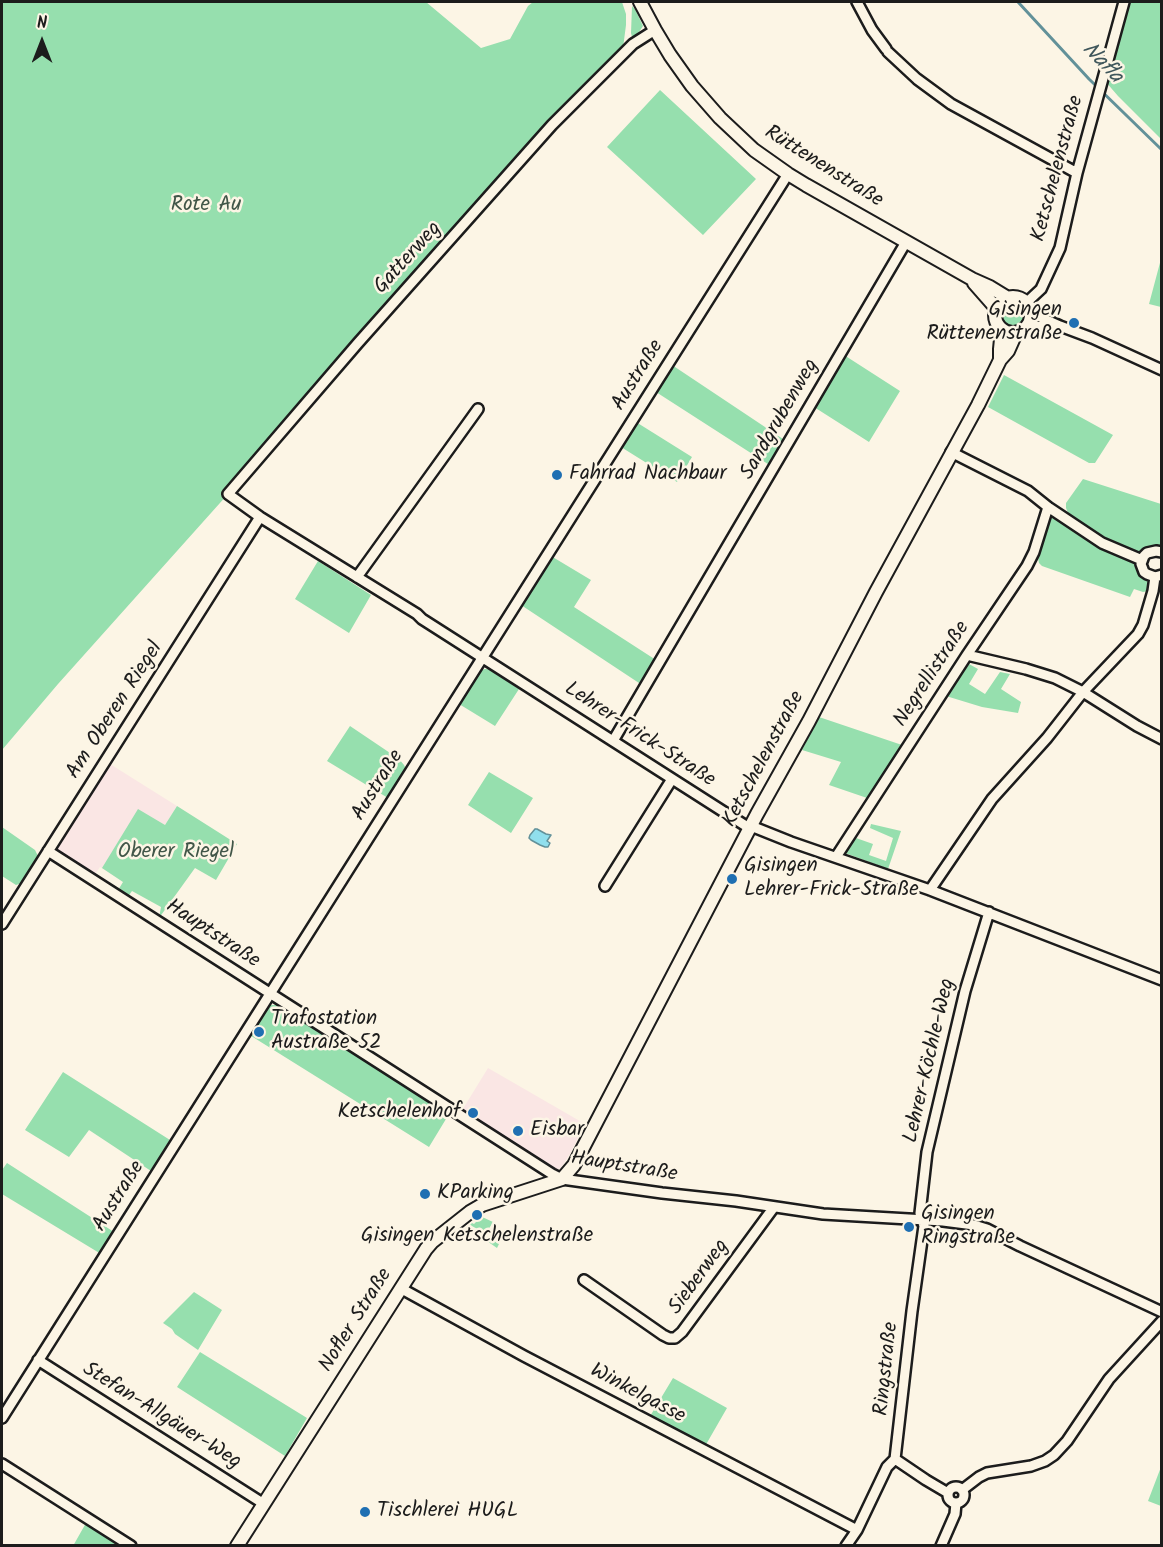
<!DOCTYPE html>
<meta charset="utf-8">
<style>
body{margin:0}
#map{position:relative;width:1163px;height:1547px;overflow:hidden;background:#fcf5e5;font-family:Kalam,sans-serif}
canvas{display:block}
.frame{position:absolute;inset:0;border:3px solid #1c1c1c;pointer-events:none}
.north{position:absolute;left:12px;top:12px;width:60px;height:60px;-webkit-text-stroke:4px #fcf5e5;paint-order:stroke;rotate:0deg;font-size:16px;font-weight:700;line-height:24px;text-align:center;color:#1c1c1c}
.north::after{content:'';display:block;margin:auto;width:21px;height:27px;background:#1c1c1c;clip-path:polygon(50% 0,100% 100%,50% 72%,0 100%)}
</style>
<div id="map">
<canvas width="1163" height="1547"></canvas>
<div class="frame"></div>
<div class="north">N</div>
</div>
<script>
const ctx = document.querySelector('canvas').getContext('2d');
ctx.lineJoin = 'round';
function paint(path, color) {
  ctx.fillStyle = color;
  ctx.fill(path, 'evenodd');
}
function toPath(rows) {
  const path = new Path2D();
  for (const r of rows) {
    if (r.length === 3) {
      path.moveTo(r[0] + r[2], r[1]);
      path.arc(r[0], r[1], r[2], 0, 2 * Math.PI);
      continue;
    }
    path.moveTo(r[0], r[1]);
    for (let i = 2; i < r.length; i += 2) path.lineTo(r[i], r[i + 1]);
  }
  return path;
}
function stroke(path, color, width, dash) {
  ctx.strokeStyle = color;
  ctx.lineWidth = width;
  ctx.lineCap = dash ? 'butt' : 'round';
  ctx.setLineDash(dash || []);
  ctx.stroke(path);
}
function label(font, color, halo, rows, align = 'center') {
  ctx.font = font + ' Kalam,sans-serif';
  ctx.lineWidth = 5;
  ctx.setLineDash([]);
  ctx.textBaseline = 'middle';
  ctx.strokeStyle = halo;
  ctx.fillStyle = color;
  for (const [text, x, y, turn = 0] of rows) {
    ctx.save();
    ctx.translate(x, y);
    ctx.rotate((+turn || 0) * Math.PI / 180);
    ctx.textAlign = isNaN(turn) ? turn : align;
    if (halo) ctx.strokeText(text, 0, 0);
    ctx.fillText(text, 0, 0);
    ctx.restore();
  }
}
const built = toPath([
 [110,764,177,806,128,883,124,882,100,867,93,877,57,855,56,850],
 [488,1068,585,1124,570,1154,561,1168,556,1170,461,1112]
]);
const green = toPath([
 [2,2,426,2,481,48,510,39,528,6,533,2,622,2,626,14,626,25,623,48,549,121,488,189,358,343,228,494,58,684,2,750],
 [1128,2,1161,2,1161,139,1118,96,1105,81],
 [632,6,635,9,643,26,637,35,632,37,631,33],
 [660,90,756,179,703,235,607,147],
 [1161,259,1162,259,1161,307,1149,304],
 [1013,315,12],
 [844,355,900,391,869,442,814,407],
 [672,365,786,441,771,466,656,392],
 [1004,375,1113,435,1095,463,1089,463,988,407],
 [636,422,692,457,677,482,621,447],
 [1083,479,1161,504,1161,548,1154,546,1148,548,1139,554,1105,541,1085,528,1069,515,1066,508,1066,503],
 [1053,516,1058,517,1138,562,1149,578,1148,591,1143,592,1134,589,1130,597,1042,566,1039,563,1038,558,1048,519],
 [551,556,591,580,574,607,656,660,643,681,639,683,521,605],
 [318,561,371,595,349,633,295,599],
 [969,664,978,669,969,684,985,694,1000,672,1010,674,1001,689,1021,702,1018,713,982,707,946,696],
 [485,669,489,669,519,689,495,726,459,704,481,670],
 [819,717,905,746,870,799,829,785,841,762,802,750],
 [350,726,399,759,404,765,406,769,388,798,327,761],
 [489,772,533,798,511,833,468,805],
 [177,806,237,844,216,880,195,868,159,918,161,907,132,891,127,898,117,892,123,882,102,868,138,809,165,825],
 [871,824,901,831,888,869,845,853,845,850,853,838,856,838,873,844,869,855,886,861,893,838,870,828],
 [2,827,35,850,38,856,22,883,16,885,2,876],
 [271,1005,277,1005,446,1112,446,1119,429,1147,248,1034,265,1007],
 [63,1072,170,1140,151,1171,89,1130,69,1157,25,1130],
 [7,1163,114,1232,101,1254,2,1194,2,1170],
 [480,1216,493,1222,485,1235,499,1244,497,1248,481,1237,483,1232,470,1225,472,1223,474,1224,478,1220,477,1218],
 [194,1292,222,1310,198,1350,175,1334,172,1329,163,1323],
 [200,1352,307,1418,285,1456,177,1387],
 [673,1378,727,1408,704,1448,649,1418],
 [1161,1467,1161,1506,1148,1501],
 [86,1523,121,1545,73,1546]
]);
const water = toPath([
 [535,829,537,829,546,834,551,835,547,841,550,843,548,847,545,847,540,845,531,840,529,838,530,835,535,829]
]);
const stream = toPath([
 [1018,2,1089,79,1162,150]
]);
const minor = toPath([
 [857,2,872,30,886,49],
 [655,30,633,44,552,125,358,343,228,494,260,517,417,614,422,619,746,826,756,828,791,842,930,890,1162,980],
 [888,52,917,79,951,104,1077,173],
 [1026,303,1041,289,1060,248,1077,173,1124,2],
 [1031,313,1060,326,1092,338,1162,370],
 [1027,326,1057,327],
 [951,452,1028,491,1048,507,1102,543,1142,560],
 [1162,552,1156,551,1147,553,1144,556,1141,564,1144,572,1147,574,1155,577,1162,575],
 [357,577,478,409],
 [967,655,1026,669,1055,678,1083,692,1137,726,1162,739],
 [613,741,906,242],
 [48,851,552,1174,562,1179,662,1193,736,1201,823,1214,943,1221,974,1225,987,1229,1020,1246,1162,1312],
 [836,857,967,655,1027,566,1034,552,1048,507],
 [605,886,672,779],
 [930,890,992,799,1047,738,1083,692,1138,634,1143,625,1153,591,1155,577],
 [2,924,260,517],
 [584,1280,663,1335,669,1338,675,1338,682,1332,774,1207],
 [402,1289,524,1356,857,1530],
 [38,1360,264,1504],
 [2,1418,788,174],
 [895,1459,912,1311,924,1226,920,1213,927,1152,965,991,989,912],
 [895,1459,926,1480,948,1493],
 [2,1464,131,1546],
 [956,1495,8],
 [962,1490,979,1477,987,1473,1031,1466,1045,1461,1054,1455,1067,1441,1109,1379,1162,1321],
 [846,1546,857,1530,887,1467,895,1459],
 [941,1546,955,1514,956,1503]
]);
const secondary = toPath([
 [640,2,655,30,670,55,692,86,720,118,754,150,788,174,806,185,972,279,990,287,1008,298],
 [974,283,996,308],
 [1013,315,18],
 [1000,360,1000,349,1002,329],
 [237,1546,426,1249,432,1242,470,1212,482,1205,562,1179,574,1165,757,814,809,721,876,592,978,405,1000,360,1008,351,1016,333]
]);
const markers = [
 [1074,323,6,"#1f6fb2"],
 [557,475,6,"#1f6fb2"],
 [732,879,6,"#1f6fb2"],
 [259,1032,6,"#1f6fb2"],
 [473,1113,6,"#1f6fb2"],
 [518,1131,6,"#1f6fb2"],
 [425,1194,6,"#1f6fb2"],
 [477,1215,6,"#1f6fb2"],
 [909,1227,6,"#1f6fb2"],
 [365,1512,6,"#1f6fb2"]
];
const streetNames = [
 ["Rüttenenstraße",823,168,32],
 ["Ketschelenstraße",1059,169,-75],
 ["Gatterweg",409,259,-48],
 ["Austraße",639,376,-58],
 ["Sandgrubenweg",781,420,-60],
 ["Negrellistraße",933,675,-57],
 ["Am Oberen Riegel",116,711,-57],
 ["Lehrer-Frick-Straße",639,736,33],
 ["Ketschelenstraße",765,760,-62],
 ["Austraße",379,786,-58],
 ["Hauptstraße",212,935,33],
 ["Lehrer-Köchle-Weg",931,1061,-77],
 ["Hauptstraße",624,1168,9],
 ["Austraße",120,1197,-58],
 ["Sieberweg",700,1278,-54],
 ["Nofler Straße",357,1321,-58],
 ["Ringstraße",888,1369,-84],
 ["Winkelgasse",637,1395,28],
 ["Stefan-Allgäuer-Weg",161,1417,32]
];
const parkNames = [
 ["Rote Au",206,206],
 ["Oberer Riegel",176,853]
];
const poiNames = [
 ["Gisingen",1062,311,"right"],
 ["Rüttenenstraße",1062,335,"right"],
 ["Fahrrad Nachbaur",569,475],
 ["Gisingen",744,867],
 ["Lehrer-Frick-Straße",744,891],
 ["Trafostation",271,1020],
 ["Austraße 52",271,1044],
 ["Ketschelenhof",461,1113,"right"],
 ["Eisbar",530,1131],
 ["KParking",437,1194],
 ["Gisingen",921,1215],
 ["Ringstraße",921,1239],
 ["Gisingen Ketschelenstraße",477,1237,"center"],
 ["Tischlerei HUGL",377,1512]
];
const waterNames = [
 ["Nafla",1101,64,46]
];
paint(built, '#fae6e4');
paint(green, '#96dfae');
paint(water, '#90dfed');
stroke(water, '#629199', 1.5);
stroke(stream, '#629199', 3);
stroke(minor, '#1c1c1c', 14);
stroke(secondary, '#1c1c1c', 16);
stroke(minor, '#fcf5e5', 9);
stroke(secondary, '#fcf5e5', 12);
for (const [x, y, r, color] of markers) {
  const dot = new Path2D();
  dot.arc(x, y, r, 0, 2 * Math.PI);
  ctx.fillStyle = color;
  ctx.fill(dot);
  stroke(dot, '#fcf5e5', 2);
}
label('21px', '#1c1c1c', '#fcf5e5', streetNames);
label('21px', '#415648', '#fcf5e5', parkNames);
label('21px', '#1c1c1c', '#fcf5e5', poiNames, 'left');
label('italic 22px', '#3f565b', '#fcf5e5', waterNames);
</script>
